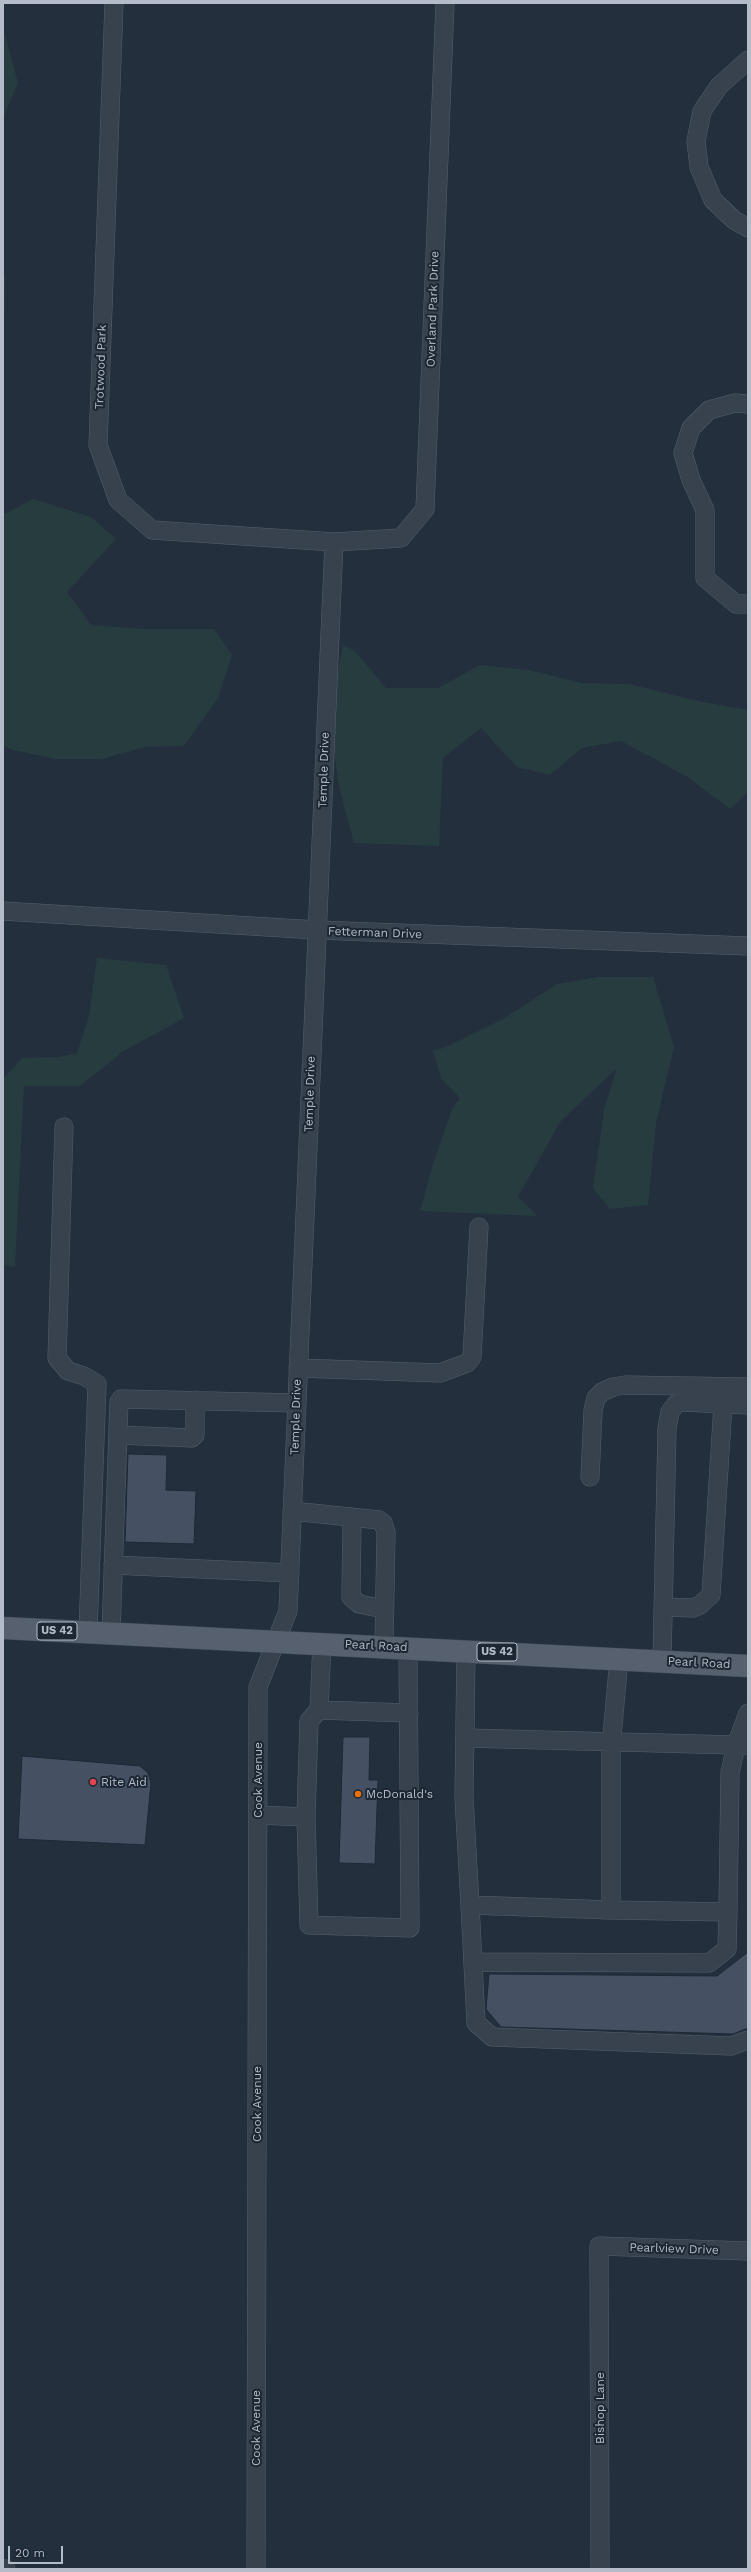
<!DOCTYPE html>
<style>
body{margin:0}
#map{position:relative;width:751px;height:2572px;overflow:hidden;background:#242f3e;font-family:"Work Sans",sans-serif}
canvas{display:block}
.frame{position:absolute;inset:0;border:4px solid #b4bcc9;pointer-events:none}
.scale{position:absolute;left:8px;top:2546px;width:55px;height:18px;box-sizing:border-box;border:2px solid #b4bcc9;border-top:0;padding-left:5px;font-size:12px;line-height:14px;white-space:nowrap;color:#b4bcc9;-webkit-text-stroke:3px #1d2633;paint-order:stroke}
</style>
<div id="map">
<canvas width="751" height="2572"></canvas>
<div class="frame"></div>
<div class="scale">20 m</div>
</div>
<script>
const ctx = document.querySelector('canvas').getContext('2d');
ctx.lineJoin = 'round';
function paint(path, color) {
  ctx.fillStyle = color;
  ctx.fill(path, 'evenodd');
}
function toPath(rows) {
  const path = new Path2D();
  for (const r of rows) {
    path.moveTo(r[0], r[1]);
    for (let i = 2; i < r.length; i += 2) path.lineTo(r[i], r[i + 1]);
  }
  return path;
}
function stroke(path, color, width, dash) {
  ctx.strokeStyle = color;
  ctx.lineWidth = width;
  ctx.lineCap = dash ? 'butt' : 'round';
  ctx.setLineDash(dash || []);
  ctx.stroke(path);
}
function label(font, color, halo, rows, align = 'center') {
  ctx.font = font + ' "Work Sans",sans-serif';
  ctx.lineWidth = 4;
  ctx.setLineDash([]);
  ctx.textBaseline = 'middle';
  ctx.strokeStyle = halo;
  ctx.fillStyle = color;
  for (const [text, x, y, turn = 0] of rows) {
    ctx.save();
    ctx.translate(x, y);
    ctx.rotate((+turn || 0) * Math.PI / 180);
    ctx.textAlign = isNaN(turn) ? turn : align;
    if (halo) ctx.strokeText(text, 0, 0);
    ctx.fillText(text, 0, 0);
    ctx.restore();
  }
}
const green = toPath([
 [3,27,18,83,3,118],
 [3,272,5,277,3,374],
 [33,499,91,517,116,539,67,592,91,625,144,629,214,629,232,655,218,698,184,746,146,747,101,759,54,759,9,749,3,745,3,515],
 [343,645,355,651,386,688,438,688,480,665,529,670,581,683,629,684,698,701,748,710,748,792,730,809,686,776,621,741,582,748,550,775,517,767,481,728,443,758,439,846,354,843,339,787,329,718],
 [97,958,166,965,184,1018,124,1051,80,1086,24,1086,15,1267,3,1265,3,1079,22,1058,59,1057,77,1053,89,1016],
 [598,977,653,977,674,1047,656,1123,648,1205,610,1209,593,1188,604,1110,617,1068,560,1122,518,1197,538,1216,420,1211,434,1161,453,1107,460,1098,441,1079,433,1050,444,1048,503,1019,557,984]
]);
const building = toPath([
 [128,1454,167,1455,166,1490,196,1491,194,1544,125,1542,128,1454],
 [343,1737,370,1737,369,1780,378,1780,375,1864,339,1863,343,1737],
 [22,1756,140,1766,148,1773,151,1783,145,1845,18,1839,22,1756],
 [748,1952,748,2028,733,2034,501,2027,486,2009,489,1974,717,1976,748,1952]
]);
const minor = toPath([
 [114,3,98,445,118,500,152,530,334,542,401,538,425,509,445,3],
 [748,60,719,86,702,111,696,141,699,167,713,200,734,220,748,228],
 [748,404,735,403,709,410,691,428,683,453,691,480,705,510,705,578,736,604,748,604],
 [3,911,317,930,748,946],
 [64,1127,57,1358,68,1371,84,1376,97,1384,88,1632],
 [298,1368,440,1373,467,1363,472,1357,479,1227],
 [118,1435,192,1438,195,1435,195,1400],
 [590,1477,593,1411,596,1398,602,1392,613,1387,625,1385,748,1387],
 [292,1511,379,1520,383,1523,386,1532,384,1646],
 [352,1517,351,1597,359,1604,384,1609],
 [113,1565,290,1573],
 [663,1607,693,1608,700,1605,711,1595,723,1404],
 [111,1633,119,1402,121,1399,297,1403],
 [322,1643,319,1710,309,1721,306,1817,309,1925,410,1928,408,1648],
 [466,1651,464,1798,470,1905,611,1910,611,1747,619,1659],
 [662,1661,667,1429,670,1412,676,1404,683,1402,748,1405],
 [319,1710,409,1713],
 [465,1738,736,1745,730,1773,728,1912,611,1910],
 [747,1745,736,1745,748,1713],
 [258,1815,306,1817],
 [470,1905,476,2023,492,2037,731,2046,748,2040],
 [473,1962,709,1963,727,1949,728,1912],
 [3,2569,6,2569],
 [256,2569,258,1687,288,1611,334,542],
 [600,2569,599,2246,748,2251]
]);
const major = toPath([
 [3,1628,748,1666]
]);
const markers = [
 [93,1782,4,"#e0444e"],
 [358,1794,4,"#e8710a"]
];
const shields = [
 [57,1631,40],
 [497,1652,40]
];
const shieldNames = [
 ["US 42",57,1631],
 ["US 42",497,1652]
];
const streetNames = [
 ["Overland Park Drive",433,309,-88],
 ["Trotwood Park",101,367,-88],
 ["Temple Drive",324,770,-88],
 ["Fetterman Drive",375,933,2],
 ["Temple Drive",310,1094,-88],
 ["Temple Drive",296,1417,-88],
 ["Pearl Road",376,1646,3],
 ["Pearl Road",699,1663,3],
 ["Cook Avenue",258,1780,-90],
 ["Cook Avenue",257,2104,-90],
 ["Pearlview Drive",674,2249,2],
 ["Bishop Lane",600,2408,-90],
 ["Cook Avenue",256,2428,-90]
];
const poiNames = [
 ["Rite Aid",101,1782],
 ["McDonald's",366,1794]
];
paint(green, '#263c3f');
paint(building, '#455162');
stroke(building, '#1f2835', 1);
stroke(minor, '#565f6c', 19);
stroke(major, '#414a57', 23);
stroke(minor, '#38414e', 18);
stroke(major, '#56606e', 22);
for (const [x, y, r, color] of markers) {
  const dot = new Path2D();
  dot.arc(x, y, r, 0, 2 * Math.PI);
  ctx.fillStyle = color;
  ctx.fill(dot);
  stroke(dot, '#1d2633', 1.5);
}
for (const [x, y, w] of shields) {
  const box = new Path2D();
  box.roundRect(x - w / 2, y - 9, w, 18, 3);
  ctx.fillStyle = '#1d2633';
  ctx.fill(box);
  stroke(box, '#b4bcc9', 1);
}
label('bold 11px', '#b4bcc9', null, shieldNames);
label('12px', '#b4bcc9', '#1d2633', streetNames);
label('12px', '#b4bcc9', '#1d2633', poiNames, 'left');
</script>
